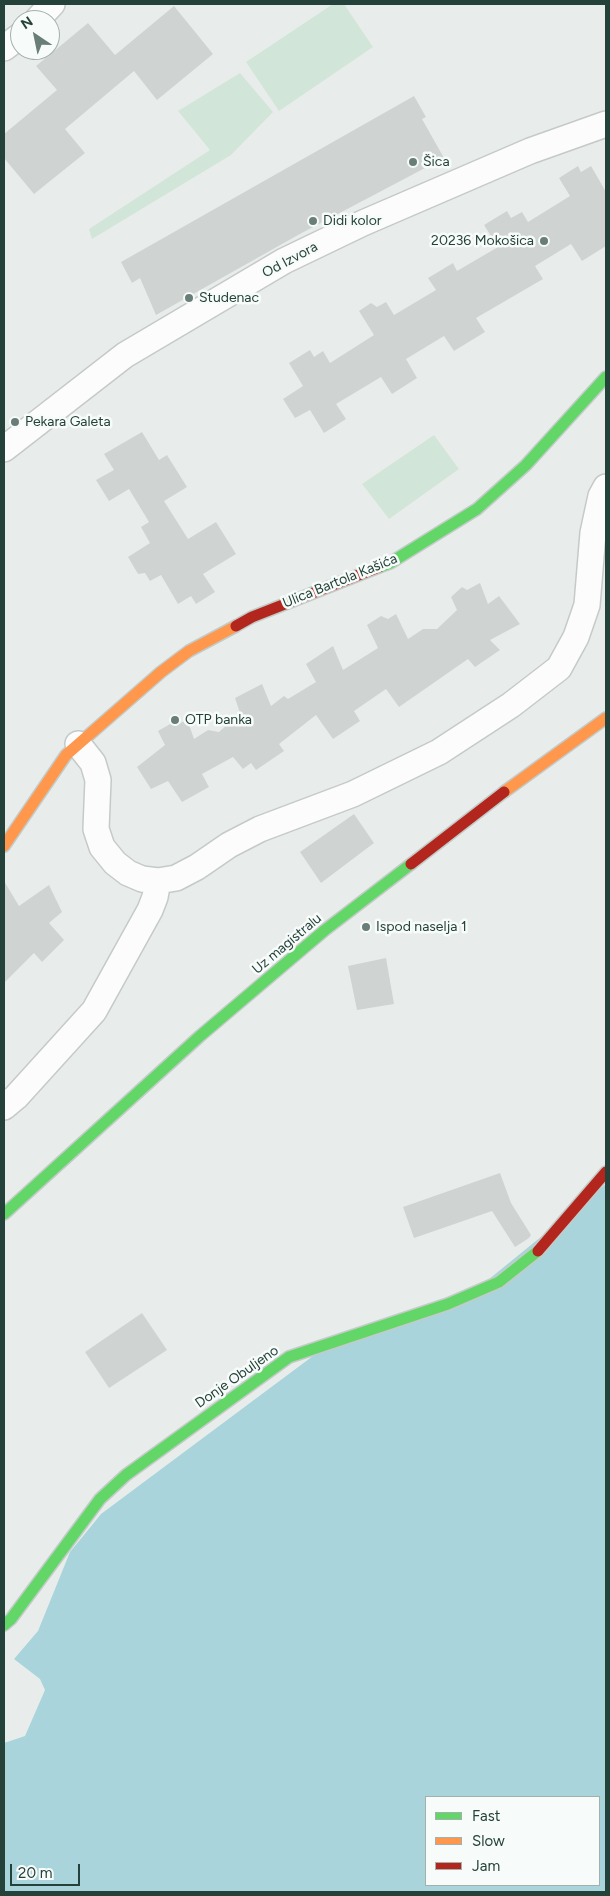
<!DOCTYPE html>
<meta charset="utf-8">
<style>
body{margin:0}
#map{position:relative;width:610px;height:1896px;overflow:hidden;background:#e8edeb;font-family:Figtree,sans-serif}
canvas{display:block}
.frame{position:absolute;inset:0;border:5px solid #24423a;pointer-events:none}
.legend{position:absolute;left:425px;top:1796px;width:175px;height:90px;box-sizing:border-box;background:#f7fbf9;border:1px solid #a3b1ad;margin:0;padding:6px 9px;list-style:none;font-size:15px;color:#24423a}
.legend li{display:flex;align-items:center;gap:10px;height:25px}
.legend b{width:25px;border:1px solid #a3b1ad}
.north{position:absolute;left:10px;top:10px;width:50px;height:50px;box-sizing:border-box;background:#f7fbf9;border:1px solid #a3b1ad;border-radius:50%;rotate:326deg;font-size:14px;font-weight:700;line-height:20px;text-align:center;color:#24423a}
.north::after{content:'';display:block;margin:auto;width:18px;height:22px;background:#697e78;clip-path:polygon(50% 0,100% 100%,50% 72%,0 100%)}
.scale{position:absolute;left:10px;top:1864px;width:70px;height:22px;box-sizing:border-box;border:2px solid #24423a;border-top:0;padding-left:6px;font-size:15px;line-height:18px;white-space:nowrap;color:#24423a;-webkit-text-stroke:4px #f7fbf9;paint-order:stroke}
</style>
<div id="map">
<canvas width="610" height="1896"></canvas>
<div class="frame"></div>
<ul class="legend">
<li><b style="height:6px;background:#63d668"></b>Fast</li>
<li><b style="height:6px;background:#ff974d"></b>Slow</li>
<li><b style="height:6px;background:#b3261e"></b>Jam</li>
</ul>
<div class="north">N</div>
<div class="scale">20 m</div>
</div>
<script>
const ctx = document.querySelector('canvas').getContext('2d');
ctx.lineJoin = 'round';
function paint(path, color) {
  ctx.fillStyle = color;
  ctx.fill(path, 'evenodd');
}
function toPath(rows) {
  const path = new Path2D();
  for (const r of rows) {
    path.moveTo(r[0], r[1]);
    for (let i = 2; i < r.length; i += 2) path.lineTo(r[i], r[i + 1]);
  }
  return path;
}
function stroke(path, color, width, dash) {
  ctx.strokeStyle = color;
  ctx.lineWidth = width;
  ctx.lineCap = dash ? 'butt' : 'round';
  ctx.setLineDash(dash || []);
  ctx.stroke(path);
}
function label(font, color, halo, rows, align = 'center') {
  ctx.font = font + ' Figtree,sans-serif';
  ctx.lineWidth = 5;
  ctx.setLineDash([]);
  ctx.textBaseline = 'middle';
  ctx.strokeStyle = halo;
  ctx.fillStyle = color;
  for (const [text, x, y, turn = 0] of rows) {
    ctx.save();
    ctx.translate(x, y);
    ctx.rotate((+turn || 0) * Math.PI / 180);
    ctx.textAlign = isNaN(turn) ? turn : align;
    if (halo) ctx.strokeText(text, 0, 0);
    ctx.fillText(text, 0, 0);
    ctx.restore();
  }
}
const green = toPath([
 [333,4,344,4,373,47,279,111,246,62],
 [240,73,273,112,231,155,92,239,89,229,210,150,178,111],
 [434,435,459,469,389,519,362,484]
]);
const water = toPath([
 [606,1184,606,1892,4,1892,4,1743,25,1736,45,1690,40,1679,14,1659,38,1631,70,1552,101,1514,317,1353,451,1310],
 [426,1797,599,1797,599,1885,426,1885]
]);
const building = toPath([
 [174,6,213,54,157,100,134,71,65,129,85,153,34,194,4,158,4,134,57,90,36,66,88,23,115,55],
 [414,96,426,117,422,119,444,158,298,235,156,315,140,278,132,283,121,262],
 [578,166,581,172,591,166,606,192,606,246,582,261,571,244,535,266,543,279,476,318,485,332,454,351,444,336,406,359,417,378,392,394,381,377,336,404,346,419,324,433,310,410,295,418,283,399,303,386,289,363,310,350,314,357,323,351,330,363,374,335,359,311,371,303,377,307,386,302,394,315,436,290,428,278,453,263,457,271,498,247,484,225,507,211,511,218,522,212,528,222,570,196,559,178],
 [142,432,159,460,167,455,187,487,164,501,188,539,216,522,236,554,203,574,215,592,196,604,191,596,178,604,161,575,150,581,145,573,138,574,128,557,150,543,141,527,149,522,129,489,109,501,96,480,114,470,104,454],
 [480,583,488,604,499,596,520,624,490,640,500,650,475,667,468,659,399,707,386,689,354,711,360,721,333,739,316,715,279,744,284,751,256,770,251,763,243,769,233,757,202,774,209,787,182,802,168,781,151,789,137,767,165,745,158,731,172,723,176,726,187,719,194,739,208,730,219,732,240,713,235,698,262,684,271,706,284,696,288,699,316,682,306,664,333,646,343,670,378,648,367,625,381,616,388,619,396,614,408,639,423,629,437,629,457,610,451,597,462,587,467,590],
 [354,814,374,843,321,883,300,852],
 [4,881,19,906,49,885,62,912,49,923,64,940,42,962,34,953,4,983],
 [386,958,394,1004,357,1010,348,966],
 [500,1173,511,1203,531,1235,529,1238,515,1247,492,1211,414,1238,403,1207],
 [142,1313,167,1350,109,1388,85,1352]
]);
const street = toPath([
 [37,20,52,4],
 [4,48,20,36],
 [4,449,125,355,284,261,363,223,472,176,530,151,606,124],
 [158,881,176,878,197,867,229,845,260,829,353,794,439,752,511,705,559,668,576,637,587,605,593,533,601,496,606,487],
 [4,1107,16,1097,94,1011,150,910,155,897,158,881,142,879,128,873,115,863,102,847,96,829,98,780,93,763,78,744]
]);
const fast = toPath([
 [379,567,390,563,477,509,526,465,606,377],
 [4,1214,200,1036,325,930,411,864],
 [4,1625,11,1619,100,1499,126,1475,289,1357,448,1304,499,1282,538,1251]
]);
const slow = toPath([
 [504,792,606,718],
 [4,846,66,755,161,672,189,651,236,626]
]);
const jam = toPath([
 [236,626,252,617,379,567],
 [411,864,504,792],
 [538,1251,606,1172]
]);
const markers = [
 [413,162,5,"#697e78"],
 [313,221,5,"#697e78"],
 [544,241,5,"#697e78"],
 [189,298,5,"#697e78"],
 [15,422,5,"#697e78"],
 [175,720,5,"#697e78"],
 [366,927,5,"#697e78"]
];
const poiNames = [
 ["Šica",423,162],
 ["Didi kolor",323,221],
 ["20236 Mokošica",534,241,"right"],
 ["Studenac",199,298],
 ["Pekara Galeta",25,422],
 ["OTP banka",185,720],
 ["Ispod naselja 1",376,927]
];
const streetNames = [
 ["Od Izvora",290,260,-28],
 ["Ulica Bartola Kašića",340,581,-22],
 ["Uz magistralu",287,944,-40],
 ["Donje Obuljeno",237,1377,-35]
];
paint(green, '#d1e6d8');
paint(water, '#a9d4db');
paint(building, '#cfd4d2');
stroke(street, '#c5cac8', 28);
stroke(fast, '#c3cbc8', 14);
stroke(slow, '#c3cbc8', 14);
stroke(jam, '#c3cbc8', 14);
stroke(street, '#fcfcfc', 25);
stroke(fast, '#63d668', 11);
stroke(slow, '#ff974d', 11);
stroke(jam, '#b3261e', 11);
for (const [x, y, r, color] of markers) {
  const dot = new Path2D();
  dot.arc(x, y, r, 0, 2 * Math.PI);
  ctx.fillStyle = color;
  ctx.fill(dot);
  stroke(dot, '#f7fbf9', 2);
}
label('14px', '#24423a', '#f7fbf9', poiNames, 'left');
label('14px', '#24423a', '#f7fbf9', streetNames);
</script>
